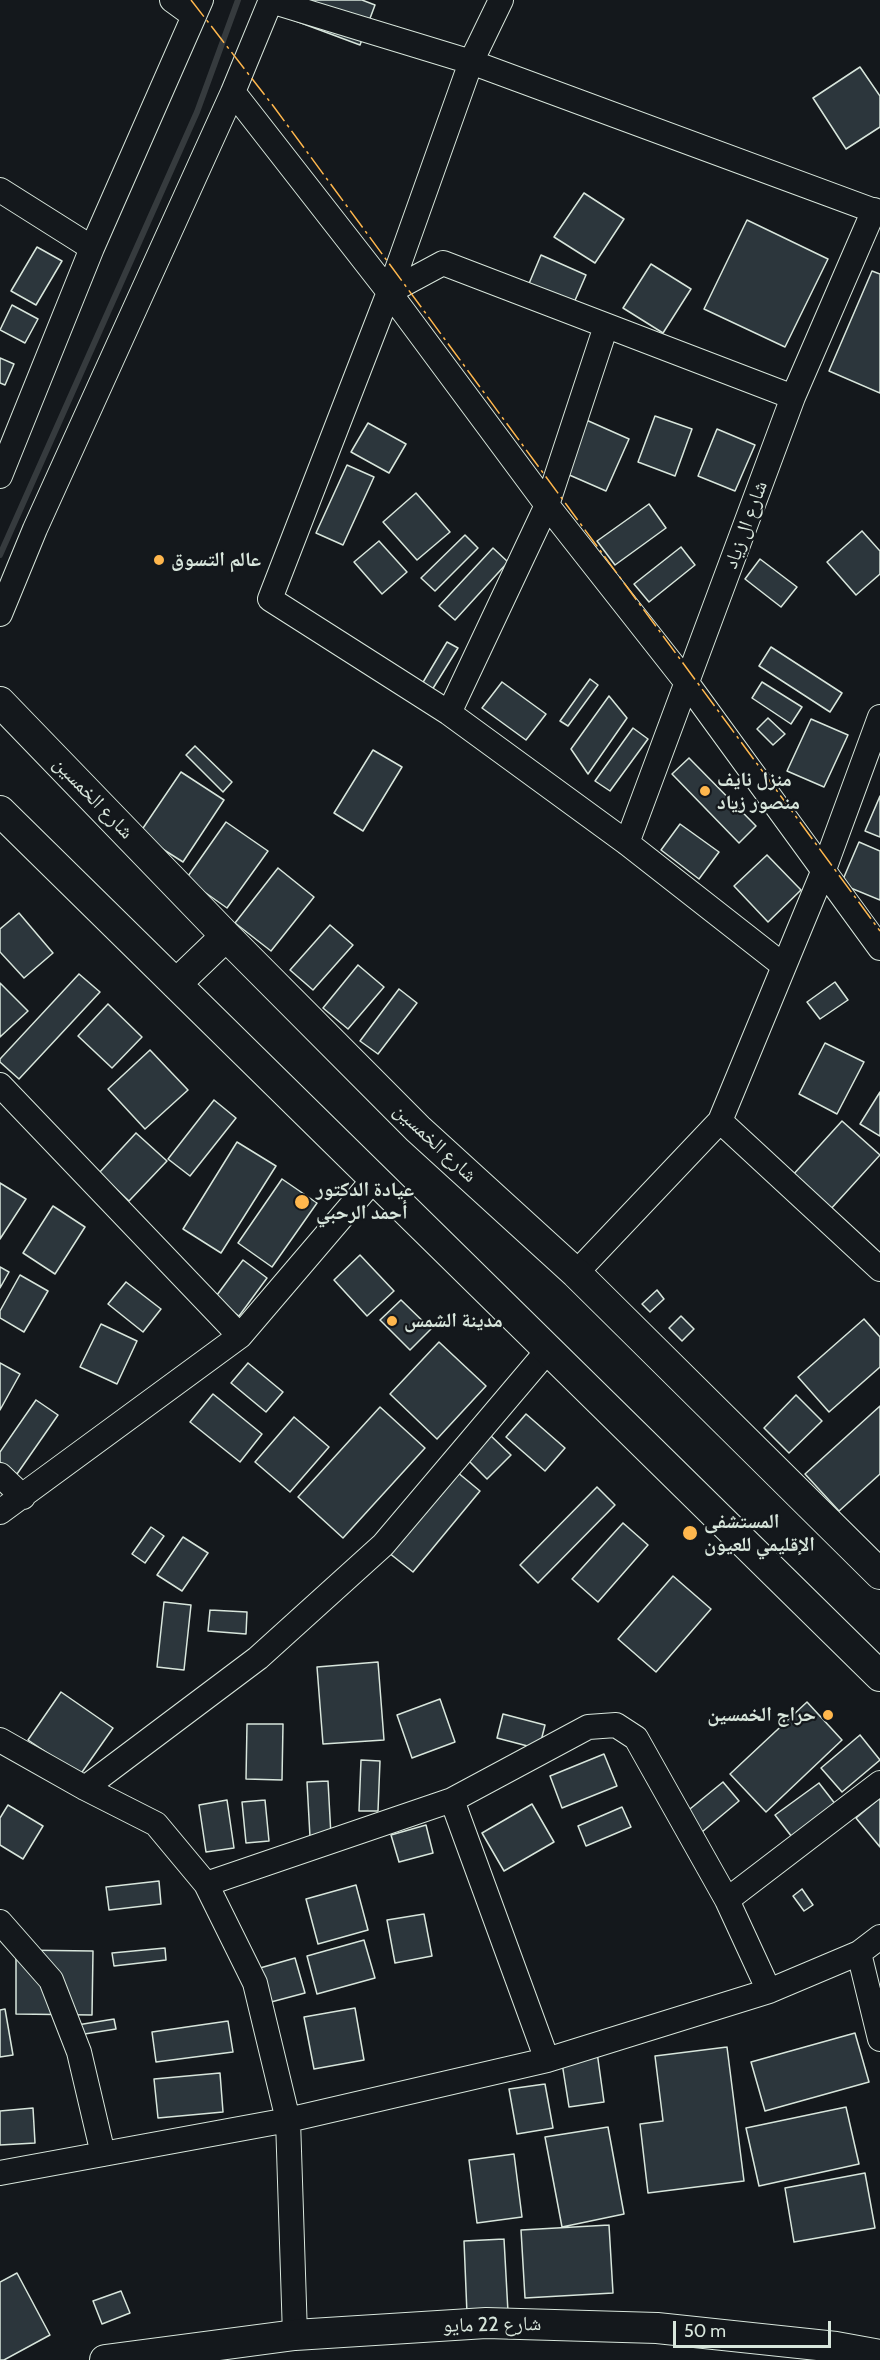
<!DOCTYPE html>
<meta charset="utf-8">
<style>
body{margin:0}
#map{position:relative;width:880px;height:2360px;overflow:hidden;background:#14181c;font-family:Cabin,sans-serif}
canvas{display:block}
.scale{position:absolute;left:673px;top:2321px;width:158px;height:27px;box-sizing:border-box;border:3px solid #d8e6dc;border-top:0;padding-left:8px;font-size:18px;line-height:21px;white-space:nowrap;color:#d8e6dc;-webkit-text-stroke:4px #14181c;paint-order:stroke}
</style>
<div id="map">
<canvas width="880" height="2360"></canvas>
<div class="scale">50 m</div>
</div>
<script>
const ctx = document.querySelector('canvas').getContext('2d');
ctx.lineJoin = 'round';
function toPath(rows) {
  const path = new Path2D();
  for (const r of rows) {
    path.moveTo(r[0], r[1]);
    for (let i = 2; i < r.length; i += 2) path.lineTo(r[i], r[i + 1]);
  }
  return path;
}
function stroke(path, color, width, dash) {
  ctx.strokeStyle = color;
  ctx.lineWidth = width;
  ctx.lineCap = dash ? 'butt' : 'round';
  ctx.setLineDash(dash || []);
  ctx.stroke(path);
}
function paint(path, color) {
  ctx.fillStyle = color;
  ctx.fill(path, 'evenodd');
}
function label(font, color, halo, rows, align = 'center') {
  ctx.font = font + ' Cabin,"Noto Naskh Arabic",sans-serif';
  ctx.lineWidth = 4.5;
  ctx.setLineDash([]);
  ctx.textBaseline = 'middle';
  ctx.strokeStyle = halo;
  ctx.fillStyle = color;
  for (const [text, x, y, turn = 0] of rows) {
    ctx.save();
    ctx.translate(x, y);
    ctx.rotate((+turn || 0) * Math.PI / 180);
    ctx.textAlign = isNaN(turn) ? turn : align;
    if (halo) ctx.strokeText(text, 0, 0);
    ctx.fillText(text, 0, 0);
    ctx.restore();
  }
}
const stream = toPath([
 [0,555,197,112,238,0]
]);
const building = toPath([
 [300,0,362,0,375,5,360,45,293,20,300,0],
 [860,67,880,96,880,127,846,149,813,98,860,67],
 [584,193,624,219,595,263,554,237,584,193],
 [747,220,828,259,785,347,704,309,747,220],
 [37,247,62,261,36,305,11,291,37,247],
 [541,255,586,275,573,305,528,286,541,255],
 [651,264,691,289,663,333,623,308,651,264],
 [872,271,880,274,880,393,829,371,872,271],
 [12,305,38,319,25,343,0,330,12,305],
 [0,358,14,364,5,385,0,383,0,358],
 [575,415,629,439,606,491,551,467,575,415],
 [655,416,692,429,675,476,638,462,655,416],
 [368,423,406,444,389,473,351,452,368,423],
 [717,429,755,445,735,491,698,476,717,429],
 [347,465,374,477,343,545,316,533,347,465],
 [416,493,450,532,417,560,383,522,416,493],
 [649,504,666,528,615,565,597,541,649,504],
 [862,531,880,551,880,574,856,595,827,562,862,531],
 [465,535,478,548,435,591,421,578,465,535],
 [379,541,407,572,382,594,354,562,379,541],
 [681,547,695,565,649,602,634,584,681,547],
 [493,548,508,562,455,620,439,606,493,548],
 [760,559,797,587,781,607,745,579,760,559],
 [447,642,458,648,432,690,422,684,447,642],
 [771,647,842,693,830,712,759,666,771,647],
 [590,679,598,685,568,726,560,721,590,679],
 [502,682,546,714,526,740,482,708,502,682],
 [762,682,802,707,791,724,752,698,762,682],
 [609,696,627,718,588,774,571,749,609,696],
 [768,718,785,734,773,745,757,729,768,718],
 [811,719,848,735,824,787,787,771,811,719],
 [633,728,648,739,610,791,595,781,633,728],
 [195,746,232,782,223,792,186,755,195,746],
 [373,750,402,767,363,831,334,813,373,750],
 [689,758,756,826,739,843,672,774,689,758],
 [181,772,224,800,183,862,139,834,181,772],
 [880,796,880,837,865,831,880,796],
 [226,822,268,851,227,908,186,879,226,822],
 [680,824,719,852,699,879,661,850,680,824],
 [859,842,880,851,880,900,841,884,859,842],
 [767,855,801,890,768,922,734,886,767,855],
 [278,868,314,897,271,951,235,923,278,868],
 [19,913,53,953,24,978,0,952,0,929,19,913],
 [330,925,353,945,313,990,290,970,330,925],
 [358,965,384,987,348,1029,323,1008,358,965],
 [79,974,100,992,19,1079,0,1062,0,1059,79,974],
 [835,982,848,1000,820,1019,807,1002,835,982],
 [0,983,28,1011,0,1037,0,983],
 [399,989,417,1003,378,1054,360,1041,399,989],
 [108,1004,142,1037,112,1068,78,1036,108,1004],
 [825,1043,864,1062,837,1114,799,1094,825,1043],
 [150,1050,188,1090,145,1129,108,1089,150,1050],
 [880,1092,880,1136,860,1124,880,1092],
 [214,1100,236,1118,190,1176,168,1159,214,1100],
 [842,1121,880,1155,829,1211,791,1177,842,1121],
 [136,1133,167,1161,129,1201,99,1173,136,1133],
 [237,1142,276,1166,221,1253,183,1229,237,1142],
 [282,1179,317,1203,272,1267,238,1243,282,1179],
 [0,1183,26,1199,0,1239,0,1183],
 [53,1206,85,1227,55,1274,23,1253,53,1206],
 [360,1255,394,1291,367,1316,334,1280,360,1255],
 [243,1260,267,1278,239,1316,214,1299,243,1260],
 [0,1267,9,1272,0,1288,0,1267],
 [20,1275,48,1291,24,1332,0,1318,0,1311,20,1275],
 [126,1282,161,1309,143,1332,108,1304,126,1282],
 [657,1290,664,1299,650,1312,642,1304,657,1290],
 [401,1300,431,1329,410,1350,380,1320,401,1300],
 [681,1316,694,1329,682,1341,669,1328,681,1316],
 [864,1319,880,1337,880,1367,829,1412,798,1377,864,1319],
 [101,1324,137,1341,117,1384,80,1367,101,1324],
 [439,1342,486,1386,437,1439,390,1394,439,1342],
 [0,1363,20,1374,0,1410,0,1363],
 [248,1363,283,1392,266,1412,231,1383,248,1363],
 [213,1394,262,1434,240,1462,190,1422,213,1394],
 [796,1395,822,1421,789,1453,764,1428,796,1395],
 [36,1400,58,1415,17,1474,0,1462,0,1452,36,1400],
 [880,1406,880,1474,839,1511,805,1474,880,1406],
 [380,1407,425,1448,343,1538,298,1497,380,1407],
 [526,1414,565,1448,545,1471,506,1437,526,1414],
 [294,1417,329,1447,290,1492,255,1462,294,1417],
 [490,1435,511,1455,487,1479,467,1459,490,1435],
 [451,1467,480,1491,413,1572,384,1549,451,1467],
 [597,1487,615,1505,538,1583,520,1565,597,1487],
 [623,1523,648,1545,598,1602,572,1579,623,1523],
 [151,1527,164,1536,145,1563,132,1554,151,1527],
 [183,1537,208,1553,182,1591,157,1575,183,1537],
 [673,1576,711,1609,656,1672,618,1639,673,1576],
 [164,1602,191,1605,184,1670,157,1667,164,1602],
 [210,1610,247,1612,246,1634,208,1631,210,1610],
 [378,1662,384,1740,323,1744,317,1667,378,1662],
 [61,1692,113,1728,80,1775,28,1740,61,1692],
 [440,1699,455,1742,412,1758,397,1715,440,1699],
 [807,1702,842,1740,766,1812,730,1774,807,1702],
 [503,1714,545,1725,539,1749,497,1738,503,1714],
 [247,1724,283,1724,282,1780,246,1779,247,1724],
 [860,1735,880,1760,842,1792,821,1768,860,1735],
 [604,1754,617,1786,562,1808,550,1776,604,1754],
 [361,1760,380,1761,378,1811,359,1811,361,1760],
 [328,1781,331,1836,310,1837,307,1782,328,1781],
 [723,1782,739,1801,702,1832,685,1813,723,1782],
 [819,1783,836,1805,792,1837,775,1815,819,1783],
 [880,1798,880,1847,856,1818,880,1798],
 [227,1800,234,1848,206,1852,199,1805,227,1800],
 [265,1800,269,1841,246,1843,242,1802,265,1800],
 [532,1804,554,1842,504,1871,482,1833,532,1804],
 [8,1805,43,1826,23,1859,0,1845,0,1818,8,1805],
 [622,1807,631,1827,586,1846,578,1826,622,1807],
 [426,1825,433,1853,399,1862,391,1835,426,1825],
 [159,1881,161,1904,109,1910,106,1887,159,1881],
 [356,1885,368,1930,318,1944,306,1899,356,1885],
 [802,1889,813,1905,804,1911,793,1896,802,1889],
 [424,1914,432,1956,395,1963,387,1920,424,1914],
 [364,1940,375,1978,317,1994,307,1956,364,1940],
 [165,1948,166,1960,114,1966,112,1953,165,1948],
 [16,1950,93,1951,92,2015,16,2014,16,1950],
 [295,1958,305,1993,256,2006,246,1972,295,1958],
 [355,2008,364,2060,314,2069,304,2017,355,2008],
 [5,2009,13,2055,0,2057,0,2010,5,2009],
 [114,2019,116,2029,72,2036,71,2026,114,2019],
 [228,2021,233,2052,156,2062,152,2032,228,2021],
 [855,2033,869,2082,765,2111,751,2062,855,2033],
 [727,2047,744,2181,648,2193,640,2124,663,2121,655,2056,727,2047],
 [597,2052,604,2102,569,2107,562,2063,597,2052],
 [220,2073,223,2112,158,2118,154,2079,220,2073],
 [545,2084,553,2128,517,2134,509,2089,545,2084],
 [846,2107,859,2164,759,2186,746,2128,846,2107],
 [33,2108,35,2143,0,2145,0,2111,33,2108],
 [608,2127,624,2214,562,2227,545,2137,608,2127],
 [514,2154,522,2217,477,2223,469,2160,514,2154],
 [865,2173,875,2228,794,2242,785,2188,865,2173],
 [609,2225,613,2293,525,2298,521,2230,609,2225],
 [504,2239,508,2312,467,2314,464,2241,504,2239],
 [17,2273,50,2335,4,2360,0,2360,0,2282,17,2273],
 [121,2291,130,2313,102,2324,93,2301,121,2291]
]);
const minor = toPath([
 [172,0,194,16],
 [501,0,471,62,389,292,270,599,449,713,627,843,784,966],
 [271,1,471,62,880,213],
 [233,92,389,292,547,505,687,683,880,948],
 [0,190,92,248],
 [389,292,443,263,793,397],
 [0,476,92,248,201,0],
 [0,614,35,529,233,92,271,0],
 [449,713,547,505,606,326],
 [627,843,793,397,874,210],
 [0,1085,240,1336],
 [720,1121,880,1269],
 [576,1273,720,1121,823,872,880,717],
 [0,1475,23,1497],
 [0,1512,240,1336,374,1179],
 [0,1740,85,1788,156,1824,206,1884,255,1983,288,2120,295,2335],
 [85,1788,258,1658,383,1545,549,1349],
 [452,1800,547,2060],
 [206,1884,452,1800,588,1727,616,1725,636,1738,727,1900,769,1991],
 [727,1900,880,1783],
 [0,1922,51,1980,79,2052,103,2154],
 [859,1953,880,2039],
 [0,2173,288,2120,547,2060,769,1991,859,1953,880,1937]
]);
const major = toPath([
 [0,702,226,936,418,1129,576,1273,880,1574],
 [0,811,880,1676],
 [176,984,226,936],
 [105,2360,295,2335,486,2323,657,2328,836,2347,880,2355]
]);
const power = toPath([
 [191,0,274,107,880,931]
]);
const markers = [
 [159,560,6,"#ffb74d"],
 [705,791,6,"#ffb74d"],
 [302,1202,8,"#ffb74d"],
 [392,1321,6,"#ffb74d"],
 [690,1533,8,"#ffb74d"],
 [828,1715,6,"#ffb74d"]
];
const streetNames = [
 ["شارع ال زياد",746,525,-70],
 ["شارع الخمسين",93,798,46],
 ["شارع الخمسين",435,1143,43],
 ["شارع 22 مايو",492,2325,-1]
];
const poiNames = [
 ["عالم التسوق",171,560],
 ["منزل نايف",717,780],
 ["منصور زياد",717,803],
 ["عيادة الدكتور",316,1190],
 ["أحمد الرحبي",316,1213],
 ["مدينة الشمس",404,1321],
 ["المستشفى",704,1522],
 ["الإقليمي للعيون",704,1545],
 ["حراج الخمسين",816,1715,"right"]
];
stroke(stream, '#363b3e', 6);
paint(building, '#2c363c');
stroke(building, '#d8e6dc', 1.5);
stroke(minor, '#d8e6dc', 26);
stroke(major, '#d8e6dc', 32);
stroke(minor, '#14181c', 24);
stroke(major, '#14181c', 30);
stroke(power, '#ffb74d', 1.5, [21, 4.5, 3, 4.5]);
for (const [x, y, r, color] of markers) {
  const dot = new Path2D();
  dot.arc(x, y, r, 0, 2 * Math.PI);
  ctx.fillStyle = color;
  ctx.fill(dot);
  stroke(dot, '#14181c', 2);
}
label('20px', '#d8e6dc', '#14181c', streetNames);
label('bold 20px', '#d8e6dc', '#14181c', poiNames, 'left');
</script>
